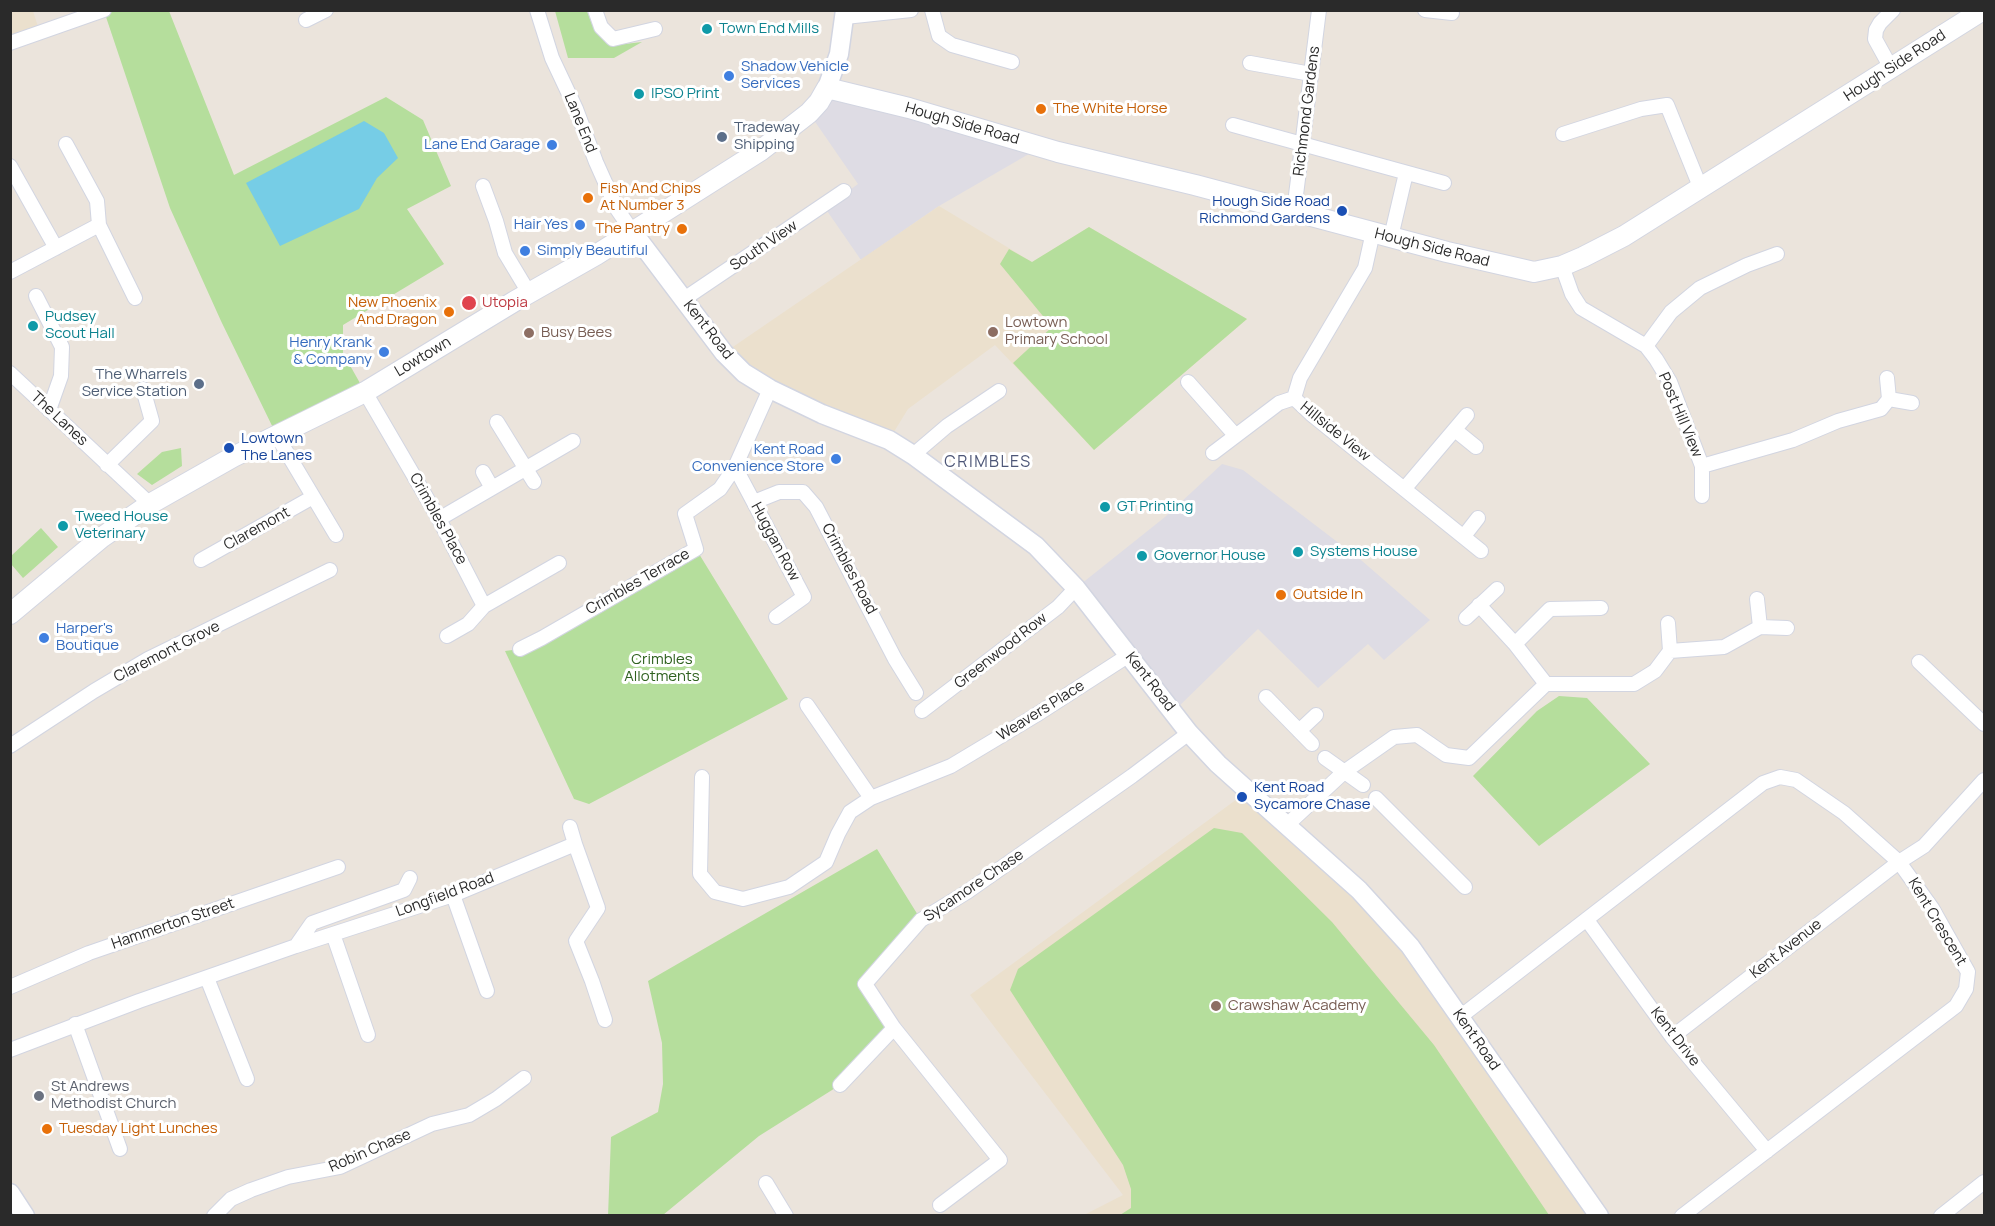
<!DOCTYPE html>
<style>
body{margin:0}
#map{position:relative;width:1995px;height:1226px;overflow:hidden;background:#ebe4dc;font-family:Manrope,sans-serif}
canvas{display:block}
.frame{position:absolute;inset:0;border:12px solid #2a2a2a;pointer-events:none}
</style>
<div id="map">
<canvas width="1995" height="1226"></canvas>
<div class="frame"></div>
</div>
<script>
const ctx = document.querySelector('canvas').getContext('2d');
ctx.lineJoin = 'round';
function paint(path, color) {
  ctx.fillStyle = color;
  ctx.fill(path, 'evenodd');
}
function toPath(rows) {
  const path = new Path2D();
  for (const r of rows) {
    path.moveTo(r[0], r[1]);
    for (let i = 2; i < r.length; i += 2) path.lineTo(r[i], r[i + 1]);
  }
  return path;
}
function stroke(path, color, width, dash) {
  ctx.strokeStyle = color;
  ctx.lineWidth = width;
  ctx.lineCap = dash ? 'butt' : 'round';
  ctx.setLineDash(dash || []);
  ctx.stroke(path);
}
function label(font, color, halo, rows, align = 'center') {
  ctx.font = font + ' Manrope,sans-serif';
  ctx.lineWidth = 6;
  ctx.setLineDash([]);
  ctx.textBaseline = 'middle';
  ctx.strokeStyle = halo;
  ctx.fillStyle = color;
  for (const [text, x, y, turn = 0] of rows) {
    ctx.save();
    ctx.translate(x, y);
    ctx.rotate((+turn || 0) * Math.PI / 180);
    ctx.textAlign = isNaN(turn) ? turn : align;
    if (halo) ctx.strokeText(text, 0, 0);
    ctx.fillText(text, 0, 0);
    ctx.restore();
  }
}
const industrial = toPath([
 [827,88,1041,147,939,206,861,260,825,208,858,184,809,113],
 [1222,464,1243,470,1361,560,1430,620,1384,660,1368,644,1318,688,1258,629,1173,712,1076,588,1165,517]
]);
const education = toPath([
 [10,11,33,11,40,33,11,43],
 [939,206,1032,262,1089,227,1247,319,1094,450,995,345,908,409,889,440,822,414,724,353],
 [1248,791,1359,890,1599,1215,1084,1215,1123,1195,970,995]
]);
const green = toPath([
 [104,11,169,11,234,175,386,97,423,120,451,186,407,209,444,264,343,325,343,353,365,392,277,436,221,321,170,208],
 [555,11,587,11,592,24,606,43,616,45,642,42,614,58,568,58],
 [1089,227,1247,319,1094,450,1013,363,1052,327,1000,264,1009,249,1032,262],
 [181,448,182,466,152,485,137,474,162,452],
 [41,528,58,547,23,578,11,564,11,556],
 [696,549,788,699,589,804,574,799,505,651,520,649],
 [1559,696,1587,698,1650,764,1539,846,1473,776,1537,711],
 [1214,828,1242,833,1332,922,1434,1045,1549,1215,1120,1215,1131,1208,1131,1189,1123,1165,1010,990,1018,969],
 [877,849,921,920,865,984,894,1028,840,1085,759,1136,663,1215,608,1216,611,1137,658,1112,663,1084,662,1043,648,981]
]);
const water = toPath([
 [364,121,384,133,398,158,377,178,359,209,280,246,246,183]
]);
const minor = toPath([
 [537,10,552,58,576,109,596,162,617,209,632,231],
 [595,10,601,27,613,39,655,29],
 [932,10,939,36,952,45,1012,62],
 [1425,10,1452,13],
 [845,17,911,10],
 [306,20,326,10],
 [10,43,104,10],
 [1250,63,1311,74],
 [1891,68,1875,39,1876,30,1880,23,1893,10],
 [1233,125,1444,183],
 [1563,134,1641,109,1667,105,1701,189],
 [66,144,97,201,99,225,135,298],
 [10,166,56,248],
 [483,186,496,221,505,253,529,293],
 [1294,211,1319,10],
 [1373,232,1365,268,1300,378,1294,398,1311,414,1481,551],
 [1391,237,1406,173],
 [1562,266,1572,294,1581,308,1646,346,1656,359,1670,382,1702,466,1793,440,1838,421,1881,409,1889,399,1887,378],
 [10,272,99,225],
 [36,296,62,347,61,376,49,410],
 [684,299,844,191],
 [1646,346,1671,312,1700,288,1747,265,1777,254],
 [10,373,150,504],
 [1188,382,1235,435],
 [770,389,735,467,804,597,776,617],
 [365,392,439,519,484,606,468,624,447,636],
 [1889,399,1912,403],
 [497,422,534,482],
 [1455,430,1476,447],
 [277,436,336,535],
 [1213,453,1279,403,1294,398],
 [913,455,947,426,999,391],
 [107,465,152,421,143,389],
 [483,472,492,488],
 [1405,488,1467,415],
 [1702,496,1702,466],
 [754,502,779,492,803,492,816,507,895,659,916,693],
 [439,519,573,441],
 [1464,536,1478,518],
 [201,560,313,497],
 [1479,605,1515,644,1546,684],
 [484,606,559,563],
 [1466,618,1497,589],
 [1760,627,1787,628],
 [1515,644,1550,609,1601,608],
 [520,649,542,638,696,549,685,514,720,489,735,467],
 [1670,651,1724,647,1760,627,1757,599],
 [1919,662,1984,724],
 [1266,697,1312,744],
 [807,705,871,798],
 [922,711,1058,607,1076,588],
 [1299,731,1316,715],
 [10,746,94,691,148,659,330,570],
 [1325,758,1363,785],
 [702,777,700,874,715,892,743,899,789,887,826,862,838,834,850,812,871,798,951,766,1036,715,1129,655],
 [1376,798,1465,887],
 [1287,825,1344,772,1394,737,1417,735,1446,755,1469,758,1546,684,1634,684,1655,671,1670,651,1668,623],
 [575,844,598,908,576,941,592,981,605,1020],
 [453,895,487,991],
 [1587,920,1672,1037,1767,1151],
 [333,934,368,1035],
 [296,946,312,923,404,890,410,878],
 [207,978,247,1079],
 [10,987,89,953,338,867],
 [1460,1017,1763,783,1780,777,1796,780,1844,813,1899,862,1932,908,1968,972,1966,989,1956,1006,1682,1216],
 [75,1024,120,1149],
 [1672,1037,1899,862,1924,846,1984,780],
 [10,1050,139,1001,296,946,453,895,575,844,570,827],
 [840,1085,894,1028],
 [766,1183,786,1216],
 [940,1205,1000,1160,894,1028,865,984,921,920,967,892,1132,776,1189,733],
 [214,1216,231,1199,251,1190,288,1177,340,1167,432,1124,469,1115,496,1099,524,1078],
 [1941,1216,1984,1182]
]);
const tertiary = toPath([
 [827,88,839,54,845,10],
 [632,231,724,353,744,373,770,389,822,414,889,440,913,455,1036,546,1076,588,1189,733,1218,764,1359,890,1410,946,1599,1216],
 [10,1193,25,1216]
]);
const secondary = toPath([
 [10,614,101,538,150,504,233,457,365,392,515,301,596,255,760,151,809,113,819,102,827,88,909,108,1058,152,1195,185,1447,252,1534,272,1562,266,1583,257,1624,236,1983,10]
]);
const markers = [
 [707,29,6,"#0f9aa8"],
 [729,76,6,"#3f7fe0"],
 [639,94,6,"#0f9aa8"],
 [1041,109,6,"#e8710a"],
 [722,137,6,"#5c6f8a"],
 [552,145,6,"#3f7fe0"],
 [588,198,6,"#e8710a"],
 [1342,211,6,"#1a4fb4"],
 [580,225,6,"#3f7fe0"],
 [682,229,6,"#e8710a"],
 [525,251,6,"#3f7fe0"],
 [469,303,8,"#e0444e"],
 [449,312,6,"#e8710a"],
 [33,326,6,"#0f9aa8"],
 [993,332,6,"#8d6e63"],
 [529,333,6,"#8d6e63"],
 [384,352,6,"#3f7fe0"],
 [199,384,6,"#5c6f8a"],
 [229,448,6,"#1a4fb4"],
 [836,459,6,"#3f7fe0"],
 [1105,507,6,"#0f9aa8"],
 [63,526,6,"#0f9aa8"],
 [1298,552,6,"#0f9aa8"],
 [1142,556,6,"#0f9aa8"],
 [1281,595,6,"#e8710a"],
 [44,638,6,"#3f7fe0"],
 [1242,797,6,"#1a4fb4"],
 [1216,1006,6,"#8d6e63"],
 [39,1096,6,"#6b7280"],
 [47,1129,6,"#e8710a"]
];
const cultureNames = [
 ["Town End Mills",719,29],
 ["IPSO Print",651,94],
 ["Pudsey",45,317],
 ["Scout Hall",45,334],
 ["GT Printing",1117,507],
 ["Tweed House",75,517],
 ["Veterinary",75,534],
 ["Systems House",1310,552],
 ["Governor House",1154,556]
];
const streetNames = [
 ["Hough Side Road",1895,66,-33],
 ["Richmond Gardens",1307,111,-83],
 ["Lane End",580,123,68],
 ["Hough Side Road",962,124,16],
 ["South View",764,246,-34],
 ["Hough Side Road",1432,248,14],
 ["Kent Road",708,330,52],
 ["Lowtown",423,357,-31],
 ["Post Hill View",1680,415,67],
 ["The Lanes",59,419,43],
 ["Hillside View",1335,432,39],
 ["Crimbles Place",438,519,61],
 ["Claremont",257,529,-29],
 ["Huggan Row",775,542,62],
 ["Crimbles Road",849,569,62],
 ["Crimbles Terrace",638,582,-30],
 ["Greenwood Row",1001,651,-38],
 ["Claremont Grove",167,652,-27],
 ["Kent Road",1150,682,52],
 ["Weavers Place",1041,711,-32],
 ["Sycamore Chase",974,886,-34],
 ["Longfield Road",445,895,-20],
 ["Kent Crescent",1937,922,59],
 ["Hammerton Street",173,924,-19],
 ["Kent Avenue",1786,949,-38],
 ["Kent Drive",1675,1037,52],
 ["Kent Road",1476,1040,55],
 ["Robin Chase",370,1151,-23]
];
const shopNames = [
 ["Shadow Vehicle",741,67,"left"],
 ["Services",741,84,"left"],
 ["Lane End Garage",540,145],
 ["Hair Yes",568,225],
 ["Simply Beautiful",537,251,"left"],
 ["Henry Krank",372,343],
 ["& Company",372,360],
 ["Kent Road",824,450],
 ["Convenience Store",824,467],
 ["Harper's",56,629,"left"],
 ["Boutique",56,646,"left"]
];
const foodNames = [
 ["The White Horse",1053,109],
 ["Fish And Chips",600,189],
 ["At Number 3",600,206],
 ["The Pantry",670,229,"right"],
 ["New Phoenix",437,303,"right"],
 ["And Dragon",437,320,"right"],
 ["Outside In",1293,595],
 ["Tuesday Light Lunches",59,1129]
];
const serviceNames = [
 ["Tradeway",734,128],
 ["Shipping",734,145],
 ["The Wharrels",187,375,"right"],
 ["Service Station",187,392,"right"]
];
const transitNames = [
 ["Hough Side Road",1330,202,"right"],
 ["Richmond Gardens",1330,219,"right"],
 ["Lowtown",241,439],
 ["The Lanes",241,456],
 ["Kent Road",1254,788],
 ["Sycamore Chase",1254,805]
];
const healthNames = [
 ["Utopia",482,303]
];
const educationNames = [
 ["Lowtown",1005,323],
 ["Primary School",1005,340],
 ["Busy Bees",541,333],
 ["Crawshaw Academy",1228,1006]
];
const parkNames = [
 ["Crimbles",662,660],
 ["Allotments",662,677]
];
const worshipNames = [
 ["St Andrews",51,1087],
 ["Methodist Church",51,1104]
];
const neighbourhoodNames = [
 ["CRIMBLES",988,463]
];
paint(industrial, '#dedce4');
paint(education, '#ebe0cd');
paint(green, '#b5de9c');
paint(water, '#76cde6');
stroke(minor, '#d2d5e1', 16);
stroke(tertiary, '#d2d5e1', 21);
stroke(secondary, '#d2d5e1', 22);
stroke(minor, '#fff', 14);
stroke(tertiary, '#fff', 18);
stroke(secondary, '#fff', 20);
for (const [x, y, r, color] of markers) {
  const dot = new Path2D();
  dot.arc(x, y, r, 0, 2 * Math.PI);
  ctx.fillStyle = color;
  ctx.fill(dot);
  stroke(dot, '#fff', 2);
}
label('15px', '#0d838f', '#fff', cultureNames, 'left');
label('15px', '#2a2a2a', '#fff', streetNames);
label('15px', '#366cbe', '#fff', shopNames, 'right');
label('15px', '#c56008', '#fff', foodNames, 'left');
label('15px', '#4e5e75', '#fff', serviceNames, 'left');
label('15px', '#164399', '#fff', transitNames, 'left');
label('15px', '#be3a42', '#fff', healthNames, 'left');
label('15px', '#785e54', '#fff', educationNames, 'left');
label('15px', '#2f611f', '#fff', parkNames);
label('15px', '#5b616d', '#fff', worshipNames, 'left');
ctx.letterSpacing = '1.5px';
label('16px', '#4d5677', '#fff', neighbourhoodNames);
ctx.letterSpacing = '0px';
</script>
